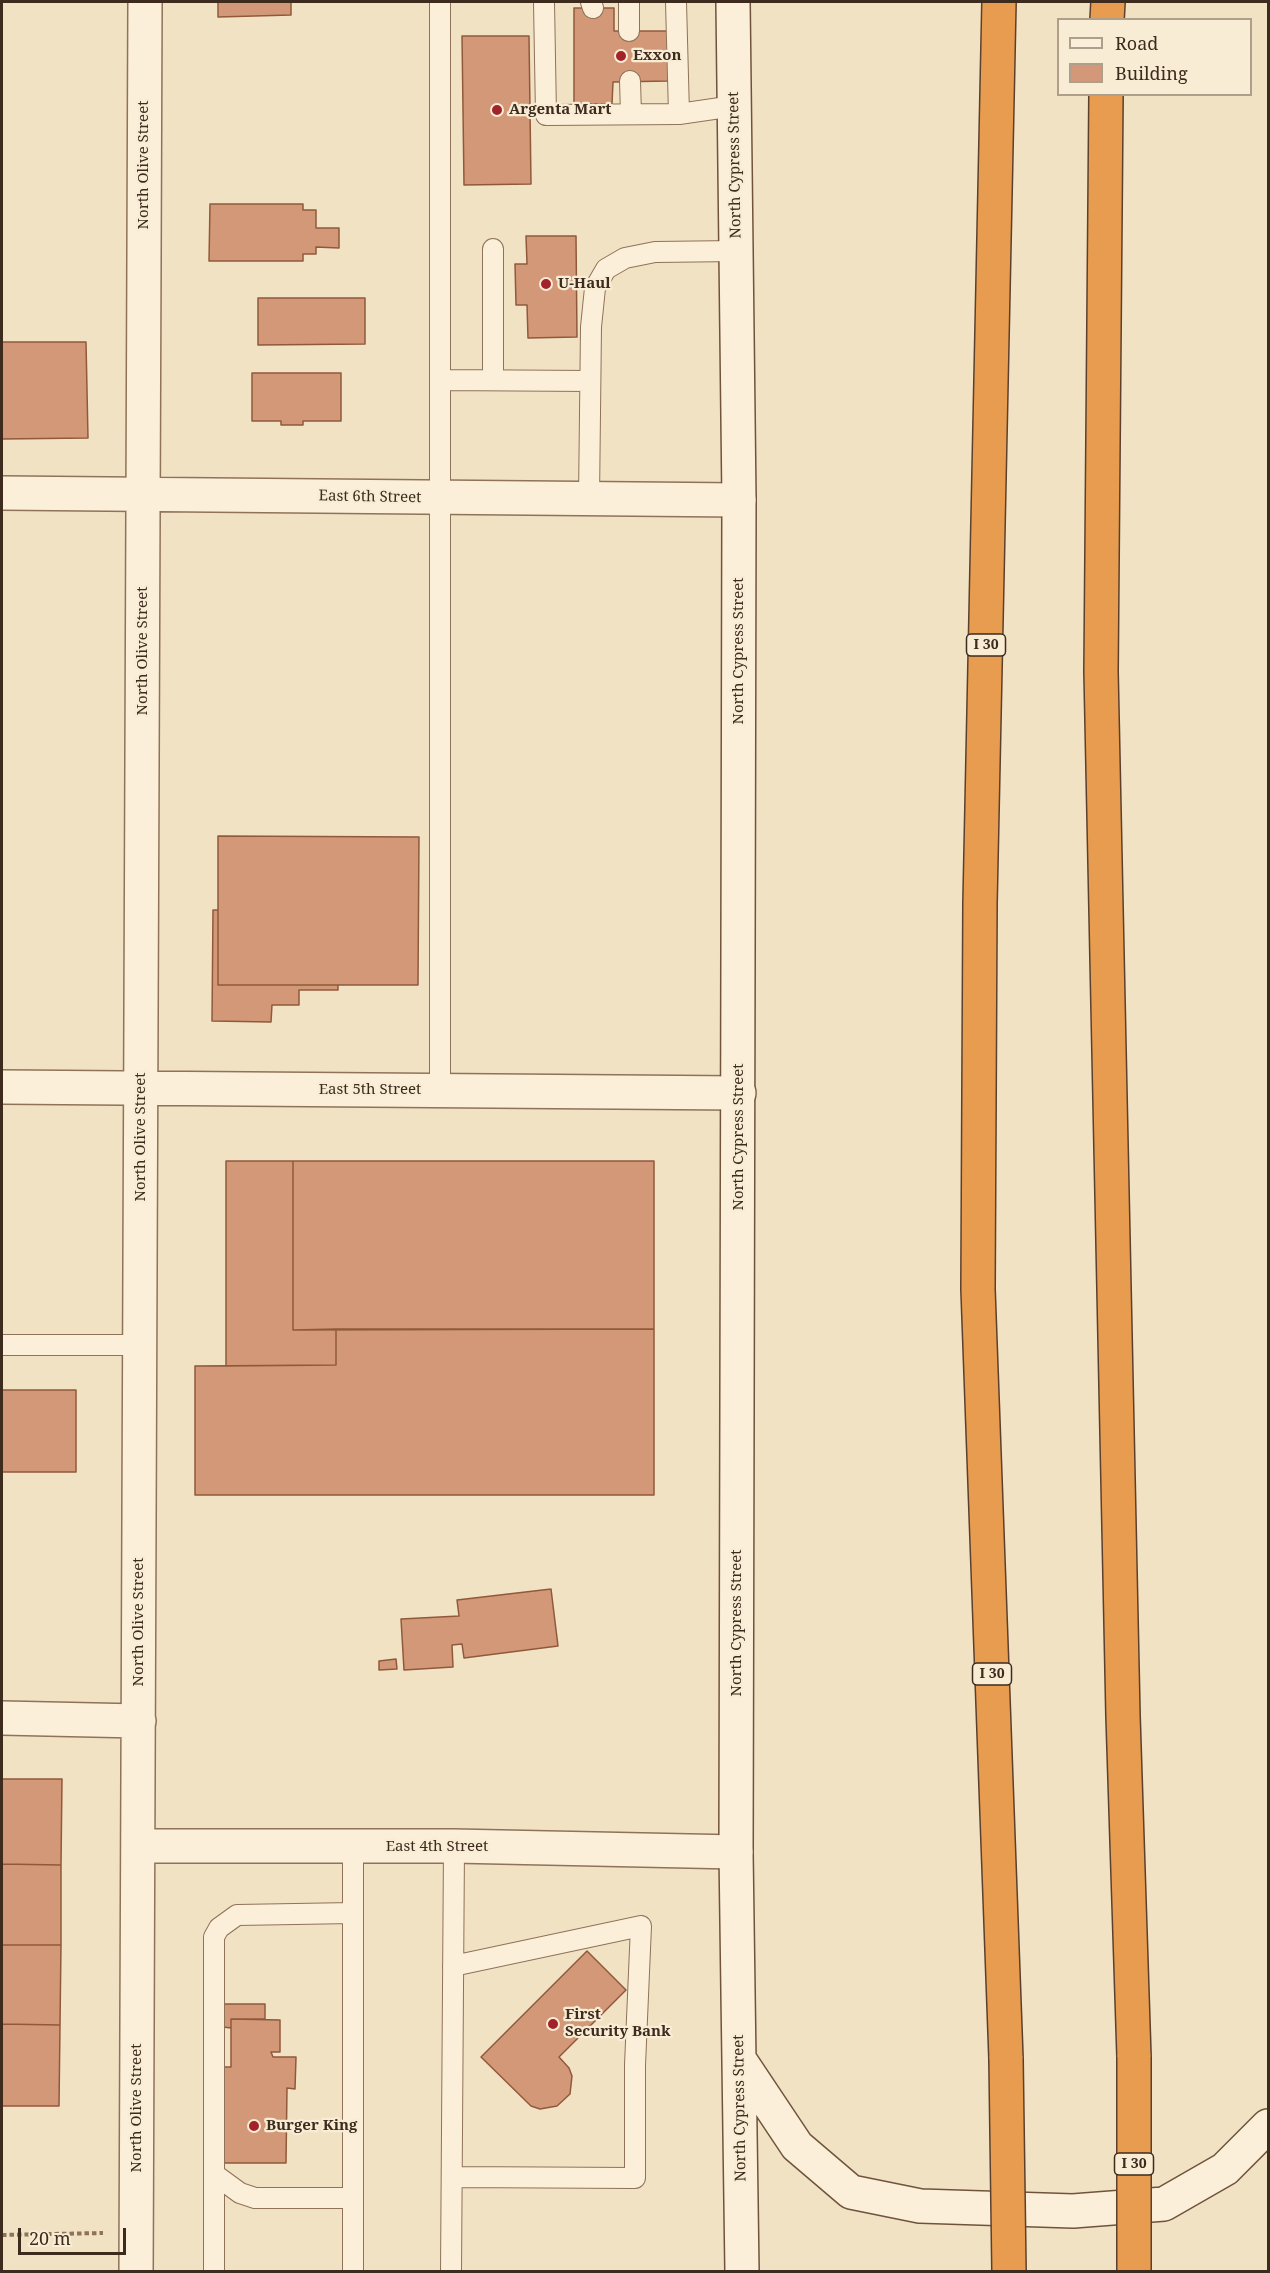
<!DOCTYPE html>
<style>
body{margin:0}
#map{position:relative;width:1270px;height:2273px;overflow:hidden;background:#f2e2c4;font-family:"Noto Serif",serif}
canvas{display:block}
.frame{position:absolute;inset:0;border:3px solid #3d2b1e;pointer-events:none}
.legend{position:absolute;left:1057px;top:18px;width:195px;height:78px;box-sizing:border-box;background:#f8ecd5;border:2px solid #ad9f8c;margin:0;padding:8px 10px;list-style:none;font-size:18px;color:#3d2b1e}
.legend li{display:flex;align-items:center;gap:12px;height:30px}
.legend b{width:30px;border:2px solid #ad9f8c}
.scale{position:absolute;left:18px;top:2228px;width:108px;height:27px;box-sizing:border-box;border:3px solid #3d2b1e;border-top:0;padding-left:8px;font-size:18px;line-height:21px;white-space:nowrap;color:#3d2b1e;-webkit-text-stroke:4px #f8ecd5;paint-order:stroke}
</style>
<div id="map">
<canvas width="1270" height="2273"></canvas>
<div class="frame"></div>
<ul class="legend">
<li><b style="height:8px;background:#fbefd9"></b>Road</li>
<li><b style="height:16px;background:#d39877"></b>Building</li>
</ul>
<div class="scale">20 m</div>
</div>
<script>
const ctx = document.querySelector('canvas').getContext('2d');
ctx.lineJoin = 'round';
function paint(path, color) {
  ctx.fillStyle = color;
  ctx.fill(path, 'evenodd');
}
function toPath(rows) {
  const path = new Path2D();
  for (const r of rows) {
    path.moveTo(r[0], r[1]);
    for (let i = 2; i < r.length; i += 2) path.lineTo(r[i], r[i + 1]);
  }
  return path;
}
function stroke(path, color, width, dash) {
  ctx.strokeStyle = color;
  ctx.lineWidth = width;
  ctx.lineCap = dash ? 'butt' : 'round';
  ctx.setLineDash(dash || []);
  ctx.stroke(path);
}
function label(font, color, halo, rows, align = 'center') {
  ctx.font = font + ' "Noto Serif",serif';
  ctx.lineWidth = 4.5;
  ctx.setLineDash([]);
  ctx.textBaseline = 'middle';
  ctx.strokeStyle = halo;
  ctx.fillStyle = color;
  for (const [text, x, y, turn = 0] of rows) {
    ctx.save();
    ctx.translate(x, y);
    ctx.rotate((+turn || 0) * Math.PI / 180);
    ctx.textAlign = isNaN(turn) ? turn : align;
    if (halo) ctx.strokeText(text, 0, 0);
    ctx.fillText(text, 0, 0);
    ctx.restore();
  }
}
const building = toPath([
 [218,2,291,2,291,15,218,17,218,2],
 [574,8,614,8,614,31,669,31,669,81,613,82,612,104,574,104,574,8],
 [462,36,529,36,531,184,464,185,462,36],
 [210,204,303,204,303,210,316,210,316,228,339,228,339,248,316,247,316,254,303,254,303,261,209,261,210,204],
 [526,236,576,236,577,337,528,338,527,305,516,305,515,264,527,264,526,236],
 [258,298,365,298,365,344,258,345,258,298],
 [2,342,86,342,88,438,2,439,2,342],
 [252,373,341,373,341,421,303,421,303,425,281,425,281,421,252,421,252,373],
 [218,836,419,837,418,985,218,985,218,836],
 [213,910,218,910,218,985,338,985,338,990,299,990,299,1005,272,1005,271,1022,212,1021,213,910],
 [226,1161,293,1161,293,1330,336,1329,336,1365,226,1366,226,1161],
 [293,1161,654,1161,654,1329,293,1330,293,1161],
 [336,1329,654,1329,654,1495,195,1495,195,1366,336,1365,336,1329],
 [2,1390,76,1390,76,1472,2,1472,2,1390],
 [551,1589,558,1646,464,1658,462,1644,452,1645,453,1667,404,1670,401,1619,459,1616,457,1600,551,1589],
 [396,1659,397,1669,379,1670,379,1661,396,1659],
 [2,1779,62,1779,61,1865,2,1864,2,1779],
 [2,1864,61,1865,61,1945,2,1945,2,1864],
 [2,1945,61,1945,60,2025,2,2024,2,1945],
 [587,1951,626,1990,559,2057,569,2068,572,2076,570,2094,557,2106,540,2109,531,2106,481,2057,587,1951],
 [223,2004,265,2004,265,2019,231,2019,231,2028,223,2027,223,2004],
 [231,2019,280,2020,280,2052,271,2052,273,2057,296,2057,295,2089,287,2088,286,2163,222,2163,222,2067,231,2067,231,2019],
 [2,2024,60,2025,59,2106,2,2106,2,2024]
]);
const path = toPath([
 [2,2235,103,2233]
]);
const service = toPath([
 [544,2,546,115,679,114,734,106],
 [591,2,593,8],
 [676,2,679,114],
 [629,31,629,2],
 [630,81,631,114],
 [493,249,493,380],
 [441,380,590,381],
 [589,499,591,327,595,288,606,269,625,258,655,252,736,251],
 [440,1090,440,2],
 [2,1345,140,1345],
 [214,2174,240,2193,255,2198,353,2198],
 [452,2177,635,2178,635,2065,641,1926,453,1966],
 [214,2272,214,1937,219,1928,237,1915,353,1913],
 [353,2272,353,1847],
 [451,2272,454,1846]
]);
const minor = toPath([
 [2,493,739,500],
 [2,1087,739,1093],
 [2,1718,139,1721],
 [138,1846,454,1846,736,1852],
 [136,2272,145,2]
]);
const secondary = toPath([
 [733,2,739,500,736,1852,742,2272],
 [739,2059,797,2146,851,2192,920,2206,1073,2211,1164,2204,1225,2169,1268,2126]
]);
const motorway = toPath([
 [999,2,980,903,978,1289,1006,2059],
 [1107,20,1108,2],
 [1106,94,1101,671,1123,1716,1134,2057]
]);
const motorwayBridge = toPath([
 [1134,2057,1134,2272],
 [1006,2059,1009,2272]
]);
const markers = [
 [621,56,6,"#a3232b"],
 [497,110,6,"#a3232b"],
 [546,284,6,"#a3232b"],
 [553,2024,6,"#a3232b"],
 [254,2126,6,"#a3232b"]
];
const shields = [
 [986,645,39],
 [992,1674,39],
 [1134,2164,39]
];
const shieldNames = [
 ["I 30",986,645],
 ["I 30",992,1674],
 ["I 30",1134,2164]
];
const poiNames = [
 ["Exxon",633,56],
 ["Argenta Mart",509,110],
 ["U-Haul",558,284],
 ["First",565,2015],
 ["Security Bank",565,2032],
 ["Burger King",266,2126]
];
const streetNames = [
 ["North Olive Street",144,165,-90],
 ["North Cypress Street",735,165,-91],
 ["East 6th Street",370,497,1],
 ["North Olive Street",143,651,-90],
 ["North Cypress Street",739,651,-90],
 ["East 5th Street",370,1090],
 ["North Olive Street",141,1137,-90],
 ["North Cypress Street",739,1137,-90],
 ["North Olive Street",139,1622,-90],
 ["North Cypress Street",737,1623,-90],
 ["East 4th Street",437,1847],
 ["North Olive Street",137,2108,-90],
 ["North Cypress Street",740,2108,-91]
];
paint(building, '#d39877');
stroke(building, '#90593c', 1.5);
stroke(service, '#8e7259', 22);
stroke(minor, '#8e7259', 36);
stroke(secondary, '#70533c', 36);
stroke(motorway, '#5c402d', 36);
stroke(path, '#8e7259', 4, [4.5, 3]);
stroke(service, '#fbefd9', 20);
stroke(minor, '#fbefd9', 33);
stroke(secondary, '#fbefd9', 33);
stroke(motorway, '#e79c4f', 33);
stroke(motorwayBridge, '#5c402d', 36, []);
stroke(motorwayBridge, '#e79c4f', 33);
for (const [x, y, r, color] of markers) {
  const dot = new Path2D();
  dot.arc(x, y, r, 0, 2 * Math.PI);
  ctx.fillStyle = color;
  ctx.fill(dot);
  stroke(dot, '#f8ecd5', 2);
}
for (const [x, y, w] of shields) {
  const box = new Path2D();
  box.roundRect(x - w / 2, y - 11, w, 22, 4.5);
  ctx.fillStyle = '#f8ecd5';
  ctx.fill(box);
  stroke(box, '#3d2b1e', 1.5);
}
label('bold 14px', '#3d2b1e', null, shieldNames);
label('bold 15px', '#3d2b1e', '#f8ecd5', poiNames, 'left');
label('15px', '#3d2b1e', '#f8ecd5', streetNames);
</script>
